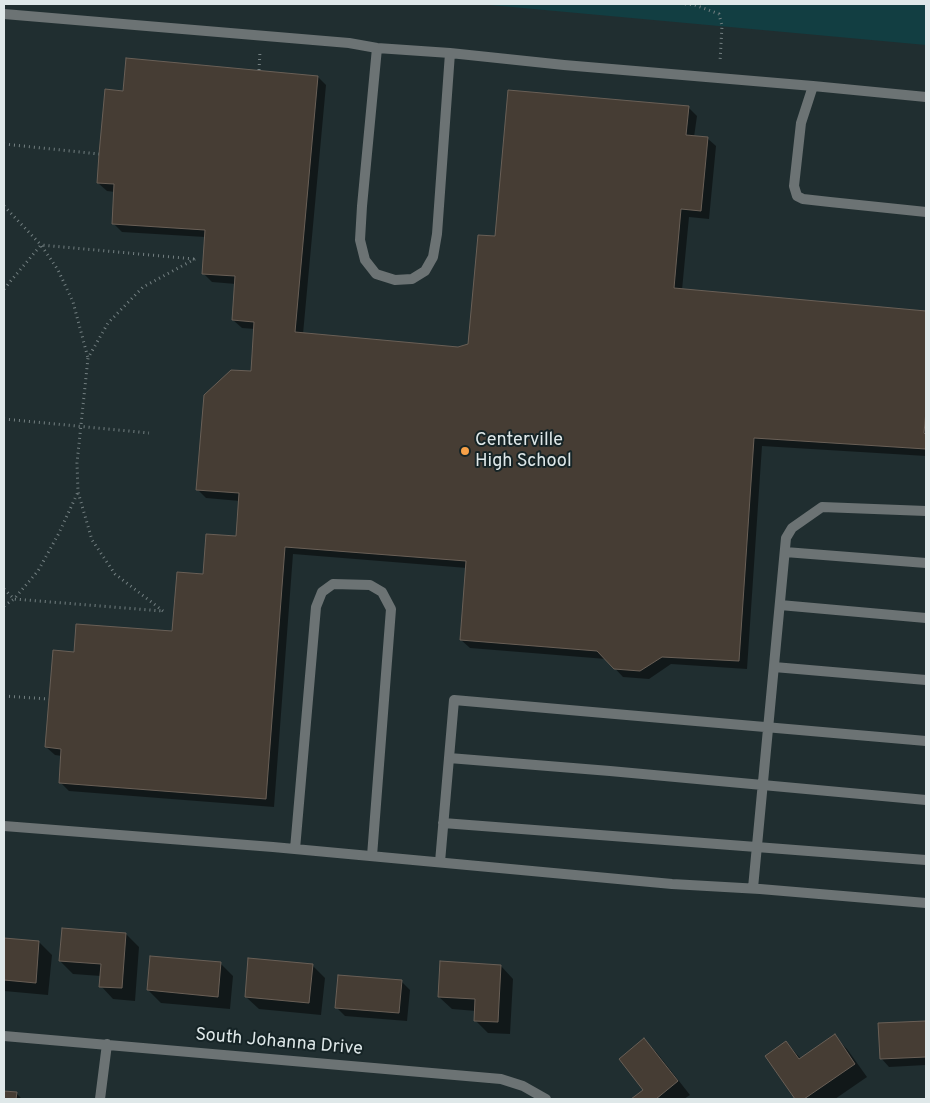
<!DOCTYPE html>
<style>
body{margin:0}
#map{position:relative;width:930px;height:1103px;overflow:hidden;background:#202e30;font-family:Overpass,sans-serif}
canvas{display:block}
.frame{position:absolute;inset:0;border:5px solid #dfe8e9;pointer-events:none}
</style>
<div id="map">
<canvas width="930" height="1103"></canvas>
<div class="frame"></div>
</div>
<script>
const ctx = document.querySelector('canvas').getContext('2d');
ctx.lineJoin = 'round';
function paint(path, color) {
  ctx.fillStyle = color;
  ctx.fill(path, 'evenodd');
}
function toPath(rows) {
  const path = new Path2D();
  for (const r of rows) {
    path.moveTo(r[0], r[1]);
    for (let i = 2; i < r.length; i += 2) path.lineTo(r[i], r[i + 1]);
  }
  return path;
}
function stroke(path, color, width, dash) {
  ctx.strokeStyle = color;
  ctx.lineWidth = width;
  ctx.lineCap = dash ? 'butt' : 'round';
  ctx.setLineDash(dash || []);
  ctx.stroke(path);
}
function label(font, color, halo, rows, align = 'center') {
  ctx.font = font + ' Overpass,sans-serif';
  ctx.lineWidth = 4;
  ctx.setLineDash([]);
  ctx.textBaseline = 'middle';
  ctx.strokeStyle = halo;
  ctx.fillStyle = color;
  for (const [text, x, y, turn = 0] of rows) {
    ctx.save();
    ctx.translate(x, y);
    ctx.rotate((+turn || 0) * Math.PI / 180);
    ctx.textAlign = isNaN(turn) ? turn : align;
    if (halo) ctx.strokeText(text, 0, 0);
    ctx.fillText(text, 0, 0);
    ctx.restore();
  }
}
const green = toPath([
 [479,4,926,4,926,45]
]);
const shadow = toPath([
 [318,77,326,85,303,334,458,348,469,345,496,238,688,107,697,116,694,137,707,138,716,146,709,219,689,217,682,290,926,313,926,456,762,446,747,669,671,664,649,679,623,677,606,659,470,648,461,640,467,568,293,554,274,807,69,791,60,782,62,756,55,755,46,747,75,653,173,632,204,575,237,537,240,501,206,498,198,490,252,372,255,329,242,328,233,320,236,284,212,282,203,273,205,237,122,232,113,223,115,192,107,191,98,183,124,92],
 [126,934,139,947,135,1001,113,999,101,986,101,976,73,974,60,961],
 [4,939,39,942,52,955,48,995,4,991],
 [220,963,233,976,230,1009,161,1003,148,990],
 [312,965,325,978,321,1015,259,1009,246,997],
 [501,966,513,979,510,1034,488,1033,475,1020,476,1011,452,1009,439,997],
 [401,981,410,990,407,1021,345,1016,337,1008],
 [926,1022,926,1065,889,1067,881,1058,880,1024],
 [834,1036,847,1049,867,1077,835,1099,797,1099,767,1056,786,1042,801,1059],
 [644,1040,657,1053,690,1095,684,1099,633,1099,645,1090],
 [4,1092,16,1093,22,1099,4,1099]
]);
const building = toPath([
 [126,58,318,76,295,332,458,347,468,344,478,235,495,236,508,90,689,106,686,135,708,137,701,211,681,209,674,288,926,311,926,411,924,433,926,435,926,449,754,438,739,661,662,657,640,671,614,669,597,651,460,640,466,561,285,547,266,799,59,783,61,749,45,747,53,650,74,652,76,624,172,631,177,572,203,574,206,534,236,536,239,493,196,490,204,395,231,370,251,371,254,322,232,320,235,276,202,274,205,230,112,224,114,184,97,183,99,154,105,89,123,91,126,58],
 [62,928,126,933,122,988,99,987,101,964,59,961,62,928],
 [4,938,39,941,36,983,4,980,4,938],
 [150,956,221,962,218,997,147,990,150,956],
 [248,958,313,964,309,1003,245,997,248,958],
 [440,961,501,965,498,1022,474,1021,475,999,438,997,440,961],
 [338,975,402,980,399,1013,335,1008,338,975],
 [926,1021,926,1057,880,1059,878,1023,926,1021],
 [835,1034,855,1064,804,1099,795,1099,765,1056,786,1041,799,1059,835,1034],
 [644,1038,678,1081,656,1099,631,1099,643,1090,619,1059,644,1038],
 [4,1091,17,1092,16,1099,4,1099,4,1091]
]);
const path = toPath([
 [685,4,695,5,719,14,722,26,720,62],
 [259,70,260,51],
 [4,144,99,154],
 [4,206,41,245,58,270,73,302,88,358],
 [4,289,41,245,194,259],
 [4,419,149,433],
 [4,589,14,599,162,611],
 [4,606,14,599,38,571,59,533,78,492],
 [163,611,115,574,92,540,78,492,77,463,88,358,108,323,143,287,195,259],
 [4,696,49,699]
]);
const lane = toPath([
 [4,14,349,43,377,48,450,53,564,65,813,86,926,97],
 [377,48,362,206,360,240,365,260,376,274,395,280,412,279,425,271,433,257,437,234,450,53],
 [813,86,801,123,794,186,797,196,803,199,830,202,926,212],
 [785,552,926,563],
 [780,605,926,618],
 [774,667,926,680],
 [449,758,610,771,926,800],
 [443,823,926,860],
 [4,826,273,847,672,884,760,889,926,903],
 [295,849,316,607,322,592,333,584,370,585,382,592,391,609,372,856],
 [440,862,454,700,926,741],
 [753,888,786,538,792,528,822,507,926,511]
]);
const street = toPath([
 [4,1036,501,1079,523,1086,546,1099],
 [100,1099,107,1044]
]);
const markers = [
 [465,451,5,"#f7a148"]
];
const poiNames = [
 ["Centerville",475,441],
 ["High School",475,462]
];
const streetNames = [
 ["South Johanna Drive",279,1043,5]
];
paint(green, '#123e42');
paint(shadow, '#0007');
paint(building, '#463d34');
stroke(building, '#695f56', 1);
stroke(path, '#748082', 3, [1, 4]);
stroke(lane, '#6c7374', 10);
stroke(street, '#6c7374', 10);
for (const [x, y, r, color] of markers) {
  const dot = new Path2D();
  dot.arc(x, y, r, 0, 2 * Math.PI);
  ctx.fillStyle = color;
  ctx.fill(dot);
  stroke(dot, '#162426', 2);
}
label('18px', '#dfe8e9', '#162426', poiNames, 'left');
label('18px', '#dfe8e9', '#162426', streetNames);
</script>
